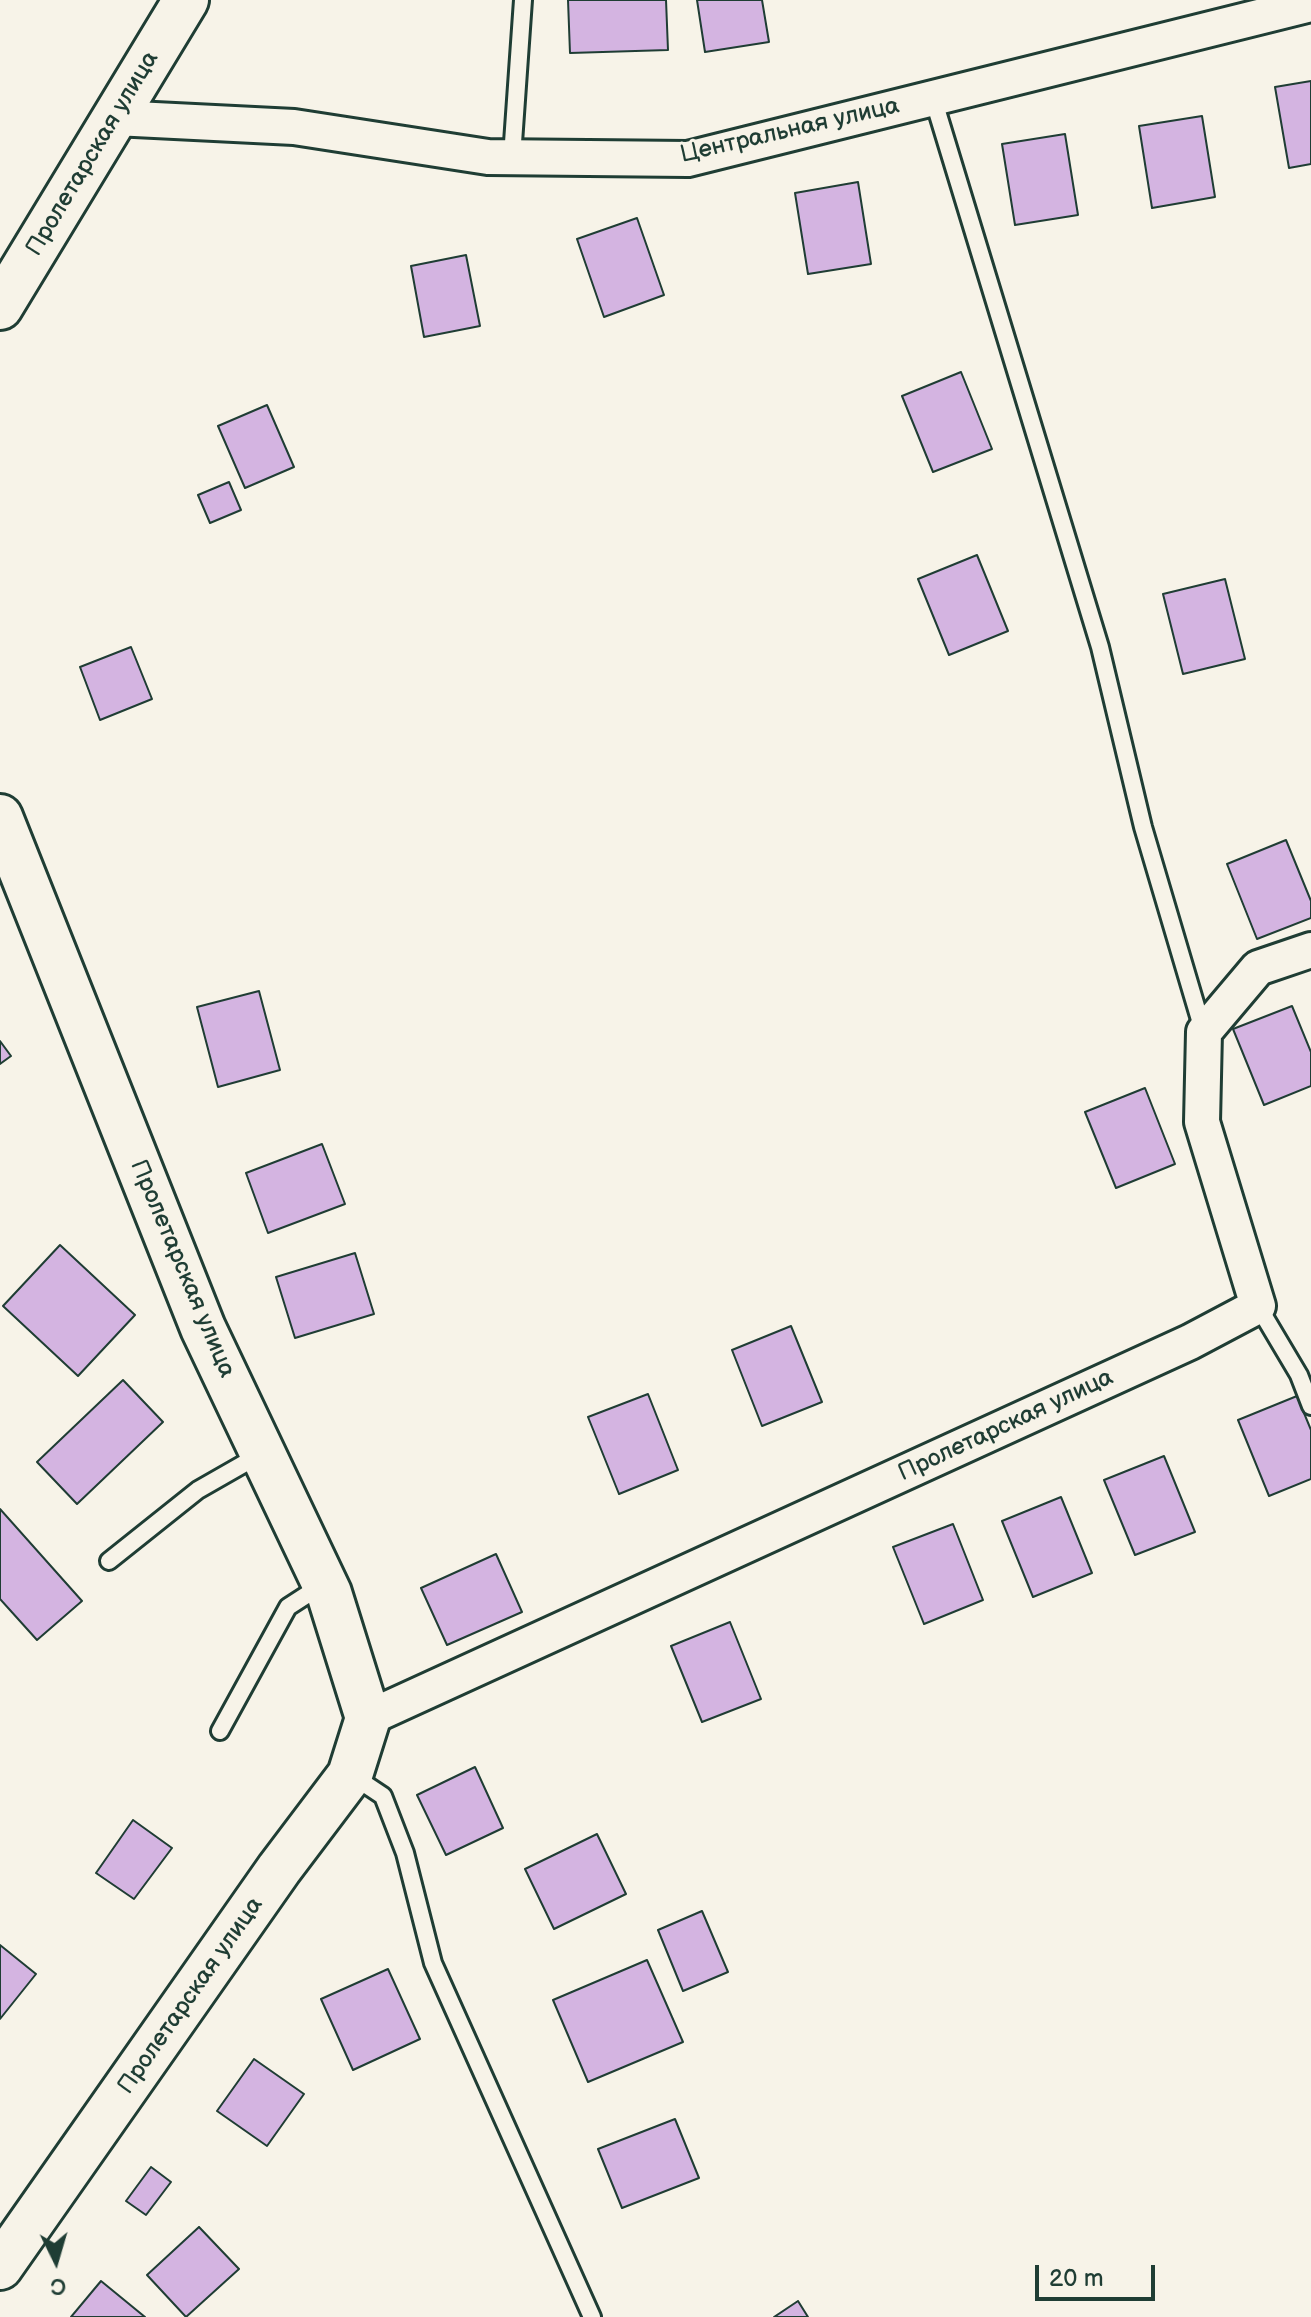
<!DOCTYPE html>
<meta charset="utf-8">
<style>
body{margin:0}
#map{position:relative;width:1311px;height:2317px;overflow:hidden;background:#f7f3e8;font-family:"Balsamiq Sans",sans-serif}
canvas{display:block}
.north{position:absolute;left:16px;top:2221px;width:80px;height:80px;-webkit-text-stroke:6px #f7f3e8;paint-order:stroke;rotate:175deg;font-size:22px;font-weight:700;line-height:32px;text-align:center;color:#1f3d34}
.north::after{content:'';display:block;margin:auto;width:28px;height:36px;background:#1f3d34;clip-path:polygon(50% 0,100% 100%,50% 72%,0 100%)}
.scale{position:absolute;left:1035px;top:2265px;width:120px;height:36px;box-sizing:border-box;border:4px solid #1f3d34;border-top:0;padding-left:10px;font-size:24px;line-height:28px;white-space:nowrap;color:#1f3d34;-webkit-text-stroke:6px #f7f3e8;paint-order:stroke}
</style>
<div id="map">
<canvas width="1311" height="2317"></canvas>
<div class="north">С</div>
<div class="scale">20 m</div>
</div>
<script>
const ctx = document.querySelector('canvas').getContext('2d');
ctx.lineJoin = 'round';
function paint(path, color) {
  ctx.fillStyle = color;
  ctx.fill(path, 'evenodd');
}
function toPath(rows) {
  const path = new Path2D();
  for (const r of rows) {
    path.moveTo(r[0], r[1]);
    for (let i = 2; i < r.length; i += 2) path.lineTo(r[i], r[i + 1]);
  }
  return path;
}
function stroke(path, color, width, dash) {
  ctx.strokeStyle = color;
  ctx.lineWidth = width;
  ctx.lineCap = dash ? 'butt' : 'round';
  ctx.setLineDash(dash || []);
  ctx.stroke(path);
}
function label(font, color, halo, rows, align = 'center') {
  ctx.font = font + ' "Balsamiq Sans",sans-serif';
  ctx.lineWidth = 6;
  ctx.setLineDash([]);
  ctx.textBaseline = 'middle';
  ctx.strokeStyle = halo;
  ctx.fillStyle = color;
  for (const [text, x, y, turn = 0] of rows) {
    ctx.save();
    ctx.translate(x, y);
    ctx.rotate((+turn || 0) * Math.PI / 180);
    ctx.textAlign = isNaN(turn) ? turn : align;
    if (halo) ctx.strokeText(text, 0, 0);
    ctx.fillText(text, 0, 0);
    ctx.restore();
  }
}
const building = toPath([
 [568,0,666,0,668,50,570,53,568,0],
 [697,0,762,0,769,42,705,52,697,0],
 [1311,81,1311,164,1289,168,1275,87,1311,81],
 [1202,116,1215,197,1152,208,1139,126,1202,116],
 [1065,134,1078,215,1015,225,1002,144,1065,134],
 [858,182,871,264,808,274,795,193,858,182],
 [637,218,664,295,604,317,577,239,637,218],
 [466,255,480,326,424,337,411,266,466,255],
 [961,372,992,449,933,472,902,396,961,372],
 [267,405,294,467,245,488,218,426,267,405],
 [229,482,241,510,210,523,198,495,229,482],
 [977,555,1008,631,949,655,918,579,977,555],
 [1225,579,1245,659,1183,674,1163,594,1225,579],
 [131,647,152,699,100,720,80,667,131,647],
 [1286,840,1311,901,1311,918,1257,939,1227,864,1286,840],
 [259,991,280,1070,218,1087,197,1007,259,991],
 [1292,1006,1311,1052,1311,1086,1264,1105,1233,1029,1292,1006],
 [0,1041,11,1056,0,1064,0,1041],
 [1145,1088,1175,1164,1116,1188,1085,1112,1145,1088],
 [322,1144,345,1204,268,1233,246,1173,322,1144],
 [60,1245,135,1315,78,1376,3,1306,60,1245],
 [355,1253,374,1314,295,1338,276,1277,355,1253],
 [791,1326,822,1402,762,1426,732,1350,791,1326],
 [123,1380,163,1422,77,1504,37,1462,123,1380],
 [648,1394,678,1470,619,1494,588,1417,648,1394],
 [1297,1396,1311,1430,1311,1479,1269,1496,1238,1420,1297,1396],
 [1164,1456,1195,1532,1135,1555,1104,1480,1164,1456],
 [1061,1497,1092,1573,1033,1597,1002,1521,1061,1497],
 [0,1509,82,1601,37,1640,0,1599,0,1509],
 [953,1524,983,1600,924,1624,893,1547,953,1524],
 [496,1554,522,1612,447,1645,421,1588,496,1554],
 [730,1622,761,1699,702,1722,671,1646,730,1622],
 [475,1767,503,1828,446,1855,417,1795,475,1767],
 [133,1820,172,1848,134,1899,96,1873,133,1820],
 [597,1834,626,1894,554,1929,525,1869,597,1834],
 [702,1911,728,1972,683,1991,658,1930,702,1911],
 [0,1945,36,1974,0,2019,0,1945],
 [647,1960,683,2042,588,2082,553,2000,647,1960],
 [388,1969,420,2039,353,2070,321,1999,388,1969],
 [254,2059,304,2094,267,2146,217,2111,254,2059],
 [675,2119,699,2178,622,2208,598,2149,675,2119],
 [151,2167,171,2182,146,2215,126,2201,151,2167],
 [199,2227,239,2269,186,2317,147,2275,199,2227],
 [101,2281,145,2317,71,2317,101,2281],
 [798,2301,808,2317,774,2317,798,2301]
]);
const lane = toPath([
 [933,98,1100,647,1143,827,1203,1030],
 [512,157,523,0],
 [1258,1306,1299,1375,1311,1406],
 [109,1561,198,1490,261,1454],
 [220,1731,288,1607,322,1585],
 [353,1776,383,1796,405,1853,433,1963,592,2317]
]);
const street = toPath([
 [115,118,294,127,488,157,688,159,1311,4],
 [368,1718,1190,1342,1258,1306,1202,1122,1204,1032,1258,968,1311,950]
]);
const primary = toPath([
 [0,307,186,0],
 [0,817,203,1328,329,1593,368,1718,350,1775,279,1869,0,2267]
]);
const streetNames = [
 ["Центральная улица",790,131,-13],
 ["Пролетарская улица",93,154,-59],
 ["Пролетарская улица",182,1269,67],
 ["Пролетарская улица",1006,1426,-25],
 ["Пролетарская улица",191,1996,-55]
];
paint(building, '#d4b4e1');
stroke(building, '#1f3d34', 2);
stroke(lane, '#1f3d34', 22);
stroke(street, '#1f3d34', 40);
stroke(primary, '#1f3d34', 50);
stroke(lane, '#f7f3e8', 16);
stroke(street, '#f7f3e8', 34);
stroke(primary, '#f7f3e8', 44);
label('24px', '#1f3d34', '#f7f3e8', streetNames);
</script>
